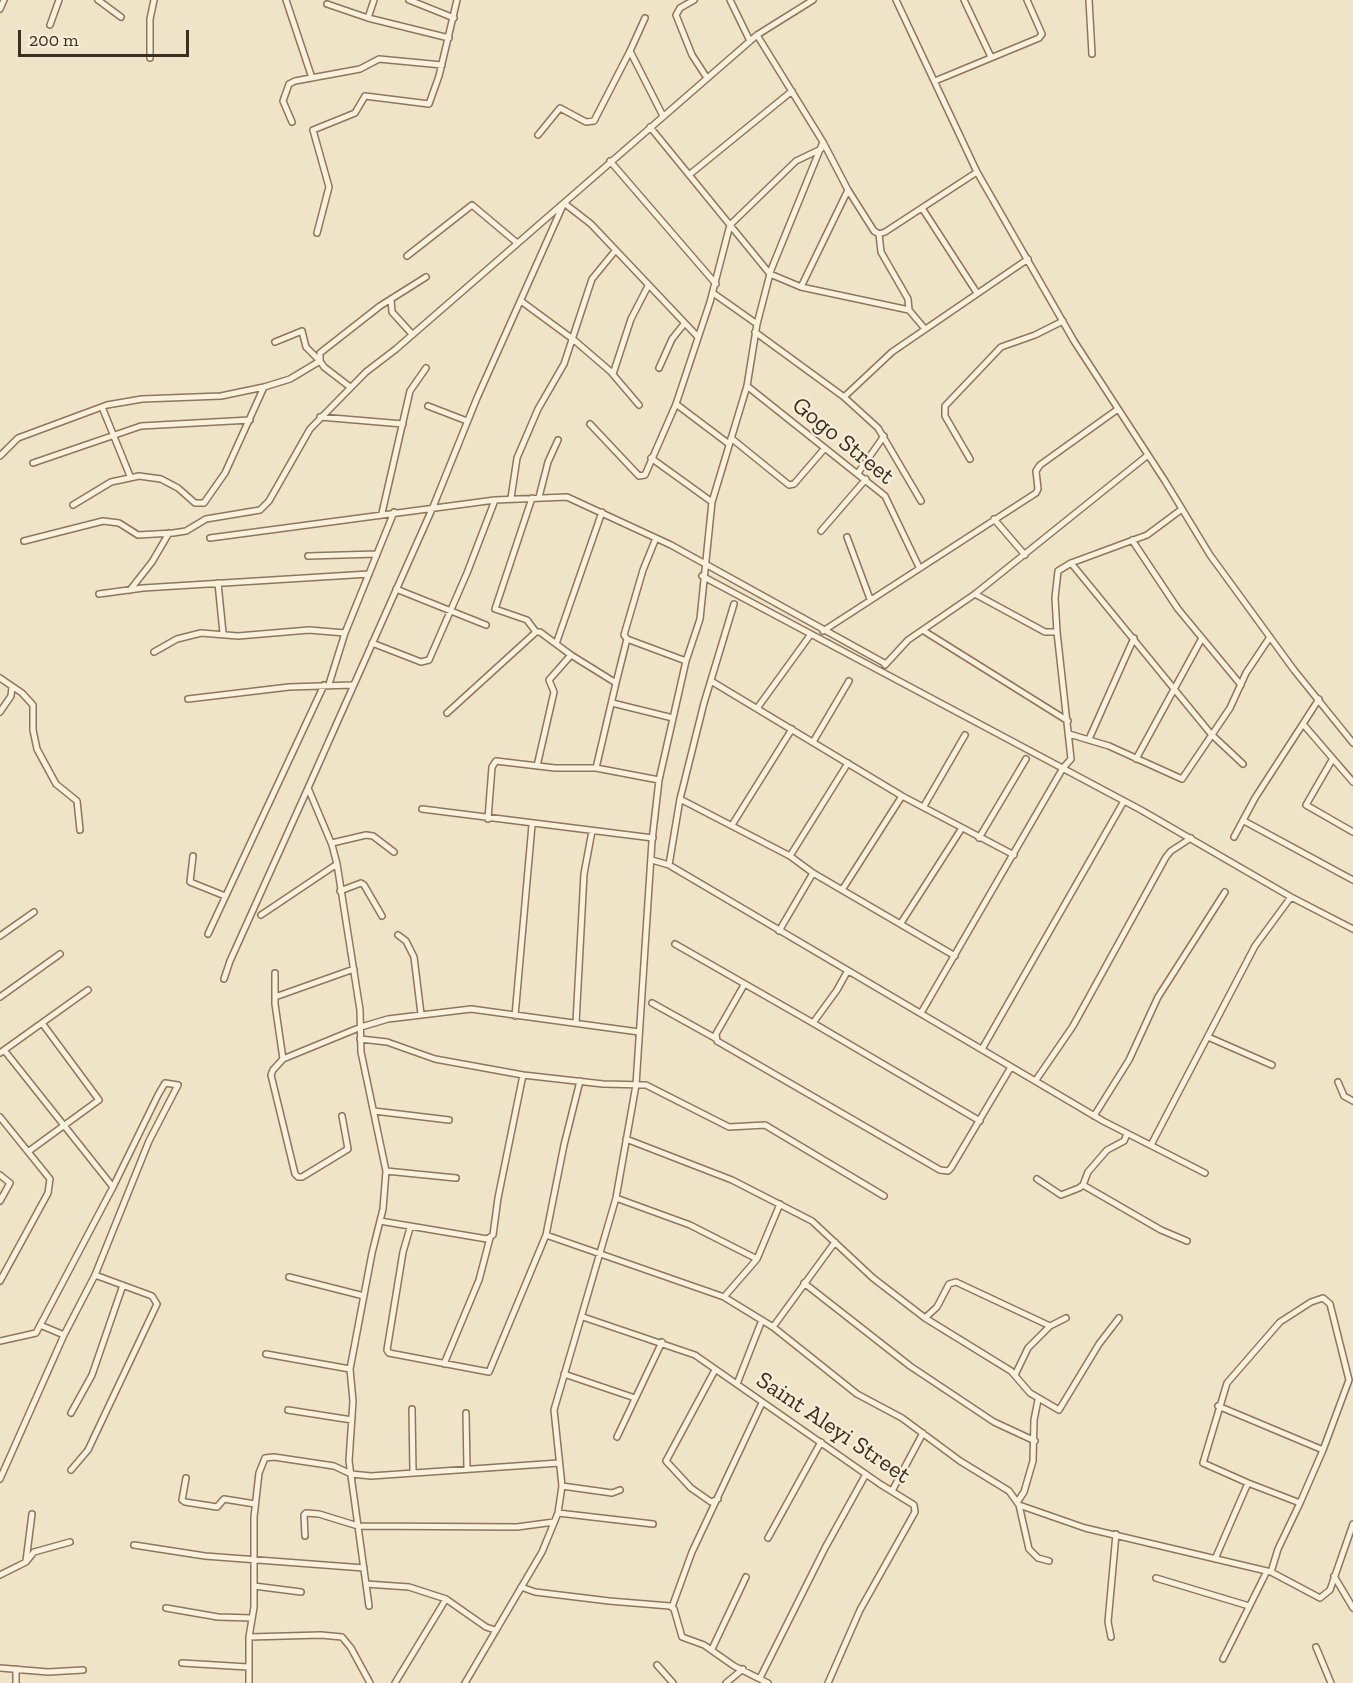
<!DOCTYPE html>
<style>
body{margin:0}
#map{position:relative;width:1353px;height:1683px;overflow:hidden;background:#f0e4c8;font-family:"Zilla Slab",serif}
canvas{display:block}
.scale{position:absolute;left:18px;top:30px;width:171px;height:27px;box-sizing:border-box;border:3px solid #3d2e20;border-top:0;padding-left:8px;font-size:18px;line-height:21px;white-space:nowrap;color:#3d2e20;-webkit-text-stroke:4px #f7eed8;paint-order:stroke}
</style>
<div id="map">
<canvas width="1353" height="1683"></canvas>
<div class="scale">200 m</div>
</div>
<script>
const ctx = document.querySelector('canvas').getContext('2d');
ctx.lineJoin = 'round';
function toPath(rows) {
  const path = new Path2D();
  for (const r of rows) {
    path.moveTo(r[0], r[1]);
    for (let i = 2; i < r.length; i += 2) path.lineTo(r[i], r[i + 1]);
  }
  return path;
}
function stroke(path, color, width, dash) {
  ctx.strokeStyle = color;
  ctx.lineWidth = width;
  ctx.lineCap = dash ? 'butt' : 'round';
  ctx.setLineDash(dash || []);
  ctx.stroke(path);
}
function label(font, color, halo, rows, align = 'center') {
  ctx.font = font + ' "Zilla Slab",serif';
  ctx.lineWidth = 4.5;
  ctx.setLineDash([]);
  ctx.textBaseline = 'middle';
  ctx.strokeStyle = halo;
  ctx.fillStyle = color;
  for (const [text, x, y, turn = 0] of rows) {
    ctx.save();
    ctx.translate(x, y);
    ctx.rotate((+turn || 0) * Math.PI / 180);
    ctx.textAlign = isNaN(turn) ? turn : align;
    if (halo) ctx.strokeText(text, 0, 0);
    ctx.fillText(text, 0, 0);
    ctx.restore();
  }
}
const street = toPath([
 [98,0,121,17],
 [286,0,312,78],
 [409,0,454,18],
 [694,0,680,8,676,15,692,55,707,78],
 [730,0,750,41],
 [896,0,977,172,1074,341,1165,481,1210,555,1294,670,1353,743],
 [964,0,991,57],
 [1089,0,1092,54],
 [327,4,368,18,449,38],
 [0,9,4,0],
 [368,18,374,0],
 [645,18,630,51,663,116],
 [50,25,59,0],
 [150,58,150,19,154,0],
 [935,81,1039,38,1042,34,1027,0],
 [292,122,283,101,289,84,295,81,360,69,379,59,442,65],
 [650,127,770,274,801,287,909,310],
 [538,135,560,108,586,122,594,121,630,51],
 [823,142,848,190,874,231,879,234,885,232,977,172],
 [610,161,716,284],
 [689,175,792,91],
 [922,208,977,293],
 [317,233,329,187,313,130,355,113,365,96,429,104,439,76,457,0],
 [879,234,881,252,908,299,909,310,925,329],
 [407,256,472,205,516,242],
 [801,287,848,190],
 [713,293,757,324],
 [391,299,392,312,411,333],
 [521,301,574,340,610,371,639,405],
 [755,332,844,397,878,428,921,501],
 [659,368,672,339,684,324],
 [613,374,631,319,648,286],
 [747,386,885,496,919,567],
 [350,387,324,367,320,361,320,353,380,306,426,277],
 [844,397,892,352,1028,259],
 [676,404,729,444],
 [428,406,467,421],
 [102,407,130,476],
 [320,417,403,424],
 [590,424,639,476,645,475,676,404,710,302,730,225,796,161,821,149],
 [731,438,789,485,794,484,825,448],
 [0,456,18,438,107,405,142,399,221,396,264,387,290,379,320,361,306,347,302,331,275,342],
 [651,458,712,502],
 [970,459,945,416,945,406,1001,347,1035,335,1063,321],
 [33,463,141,426,250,420],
 [858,473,884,436],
 [539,497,548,462,558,440],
 [511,498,517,458,538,409,564,364,592,279,615,251],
 [532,498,495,609,527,620,536,632,540,632,571,655,616,683,596,768],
 [73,505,111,482,139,476,161,479,178,488,195,503,204,503,225,473,264,387],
 [382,513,410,391,426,368],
 [994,519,1025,555],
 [821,531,866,479],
 [847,537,870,599],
 [210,538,495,500,567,497,671,545,886,664],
 [656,538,643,570,624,635,627,639,686,661],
 [1132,540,1178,609,1241,685],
 [24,541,103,521,119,523,138,535,173,533,186,531,206,519,260,510,269,501,310,429,366,372,396,349,757,35,813,0],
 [308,556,377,554],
 [1071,563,1211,734,1243,764],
 [702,576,1141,810,1291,897,1353,929],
 [218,583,223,633],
 [396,589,486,625],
 [130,590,152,562,169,533],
 [99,594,143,588,369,574],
 [975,594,1045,632,1057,632,1055,598,1058,571,1071,563,1147,535,1182,509],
 [823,631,1036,493,1038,489,1036,471,1040,465,1118,409],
 [924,631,1068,721],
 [345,633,394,512],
 [372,643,421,662,429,660,467,573,495,500],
 [556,644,602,512],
 [154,652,177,639,201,633,238,636,309,630,345,633,329,684],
 [885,665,908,640,975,594,1148,455],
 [0,678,22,693,33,705,33,730,37,749,56,784,77,801,80,830],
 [711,681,902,796,1014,855],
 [616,683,627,639],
 [188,699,289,687,352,685],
 [612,703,673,718],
 [758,707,811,634],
 [0,712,11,696,12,687],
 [447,713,536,632],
 [1303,724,1353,782],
 [1069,734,1109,746,1182,779,1230,708,1246,673,1270,637],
 [1089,739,1134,638],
 [813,742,849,681],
 [1136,759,1202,638],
 [1332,760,1306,805,1353,832],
 [537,766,554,692,549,680,571,655],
 [680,799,790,856,813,873,955,956],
 [924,806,965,735],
 [422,809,653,838],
 [488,819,492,767,496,761,555,768,596,768,659,780],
 [1244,821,1353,880],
 [732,825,792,729],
 [1234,837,1255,798,1319,699],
 [979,838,1026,759],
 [332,843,366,835,373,836,394,852],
 [193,856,190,882,225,896],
 [790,856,848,763],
 [652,860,669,865,1103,1121,1205,1173],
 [669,865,680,799,704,703,734,604],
 [842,890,902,796],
 [340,891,361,883,364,885,382,916],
 [261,915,337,864],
 [901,923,962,828],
 [779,931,813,873],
 [208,934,324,685],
 [398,935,406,941,414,957,421,1014],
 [0,936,34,912],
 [675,944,813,1023,837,990,847,972],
 [275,973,275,1004,283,1059],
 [224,979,230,961,308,788],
 [744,985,716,1034,717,1041,940,1170,948,1171,951,1168,1011,1067],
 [0,997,60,954],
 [275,997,354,969],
 [652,1003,715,1038],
 [921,1013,1063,768,1071,759,1057,632],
 [515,1016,532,825],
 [576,1023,584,874,592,831],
 [813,1023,980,1121],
 [1208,1037,1272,1065],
 [360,1039,387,1042,435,1059,523,1075,603,1084,646,1085,729,1127,765,1125,884,1196],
 [982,1049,1124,801],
 [4,1050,113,1187],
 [0,1053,88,990],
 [1036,1080,1073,1026,1166,857,1171,851,1191,838],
 [1338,1082,1344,1096,1353,1101],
 [374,1111,449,1120],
 [342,1116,348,1149,302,1177,298,1177,295,1174,271,1075,273,1070,283,1059,361,1027,388,1019,471,1009,639,1032],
 [1094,1116,1129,1060,1158,997,1225,892],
 [0,1117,50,1179,48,1193,0,1281],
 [626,1139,732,1180,812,1221,873,1278,925,1318,1011,1371,1030,1393,1059,1410,1099,1344,1119,1318],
 [1151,1145,1255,946,1291,897],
 [29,1151,99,1100,42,1023],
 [386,1171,456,1178],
 [0,1175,10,1183,0,1201],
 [1037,1179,1061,1195,1079,1188,1083,1185,1088,1172,1107,1150,1124,1141,1127,1134],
 [1083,1185,1161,1230,1187,1241],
 [616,1198,690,1225,757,1259],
 [380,1221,487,1239,493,1235,498,1198,523,1075],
 [410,1228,403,1252,387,1350,389,1353,489,1372,546,1235,564,1145,580,1081],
 [546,1235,724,1297,773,1327,857,1394,902,1418,960,1461,1009,1491,1019,1505,1029,1549,1038,1558,1049,1561],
 [289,1277,364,1296],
 [804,1283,910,1366,994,1422,1035,1441],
 [724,1297,757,1259,780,1204],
 [583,1317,695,1355,880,1484,914,1505,915,1512,860,1610,828,1683],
 [925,1318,937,1307,949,1284,956,1282,1050,1326],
 [40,1325,64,1335],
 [773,1327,835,1242],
 [0,1341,36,1333,113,1187,158,1095,165,1083,178,1085,149,1141,95,1275,64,1335,0,1479],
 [266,1354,350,1369,353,1401,349,1461,369,1606],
 [444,1364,479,1280,490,1238],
 [350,1369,372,1253,383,1209,386,1171,361,1052,360,1010,337,864,332,845,308,788,433,507,477,398,564,203,591,224,698,337],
 [715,1370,666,1461,691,1488,711,1502,718,1499],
 [564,1374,635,1398],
 [1015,1375,1028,1348,1050,1326,1066,1318],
 [737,1384,762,1320],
 [1218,1406,1323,1450,1300,1503],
 [412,1409,413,1472],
 [288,1410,352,1420],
 [71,1413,92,1375,123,1285],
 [466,1413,467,1469],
 [617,1437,662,1342],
 [71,1470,88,1450,157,1304,152,1296,95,1275],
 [186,1478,182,1500,185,1502,217,1507,224,1499,255,1504],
 [1248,1483,1203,1463,1227,1383,1280,1322,1311,1302,1323,1298,1330,1304,1349,1380,1323,1450],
 [562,1486,612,1493,620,1490],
 [892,1491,923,1433],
 [1018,1501,1024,1492,1033,1461,1034,1420,1038,1400],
 [1019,1505,1085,1528,1271,1572,1320,1598,1330,1590,1353,1524],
 [558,1513,653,1524],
 [305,1536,304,1515,306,1513,319,1514,358,1526,517,1527,554,1522],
 [768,1538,821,1442],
 [134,1545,205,1556,364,1568],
 [1215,1559,1248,1483,1300,1503,1278,1549,1271,1572],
 [26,1561,32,1514],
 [0,1575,26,1562,34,1552,70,1542],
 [1334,1576,1353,1608],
 [1156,1578,1249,1606],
 [366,1584,409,1587,446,1599],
 [254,1586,301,1592],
 [521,1587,535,1592,609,1601,670,1606,674,1609,682,1637,704,1645,734,1666,768,1683],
 [672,1607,692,1552,762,1403],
 [166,1608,218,1617,252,1618],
 [249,1637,321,1635,342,1637,351,1648,370,1683],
 [1111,1637,1108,1622,1116,1534],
 [1316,1647,1331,1683],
 [712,1649,746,1577],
 [1223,1659,1267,1571],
 [182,1663,248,1667],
 [657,1665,673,1683],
 [0,1668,48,1672,83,1670],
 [760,1678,825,1548,866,1474],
 [16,1683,16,1669],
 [249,1683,249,1637,254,1607,254,1517,259,1473,265,1458,274,1457,334,1466,351,1474,371,1476,559,1463],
 [395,1683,446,1599,486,1627,495,1630],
 [465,1683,542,1552,558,1513,562,1486,554,1410,616,1198,636,1085,652,841,659,780,686,661,700,619,712,502,747,386,757,324,771,270,823,142,757,35],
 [726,1683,743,1669]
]);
const streetNames = [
 ["Gogo Street",843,441,39],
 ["Saint Aleyi Street",833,1428,34]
];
stroke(street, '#8d765c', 8);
stroke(street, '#faf1dc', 5);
label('24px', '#3d2e20', '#f7eed8', streetNames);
</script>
